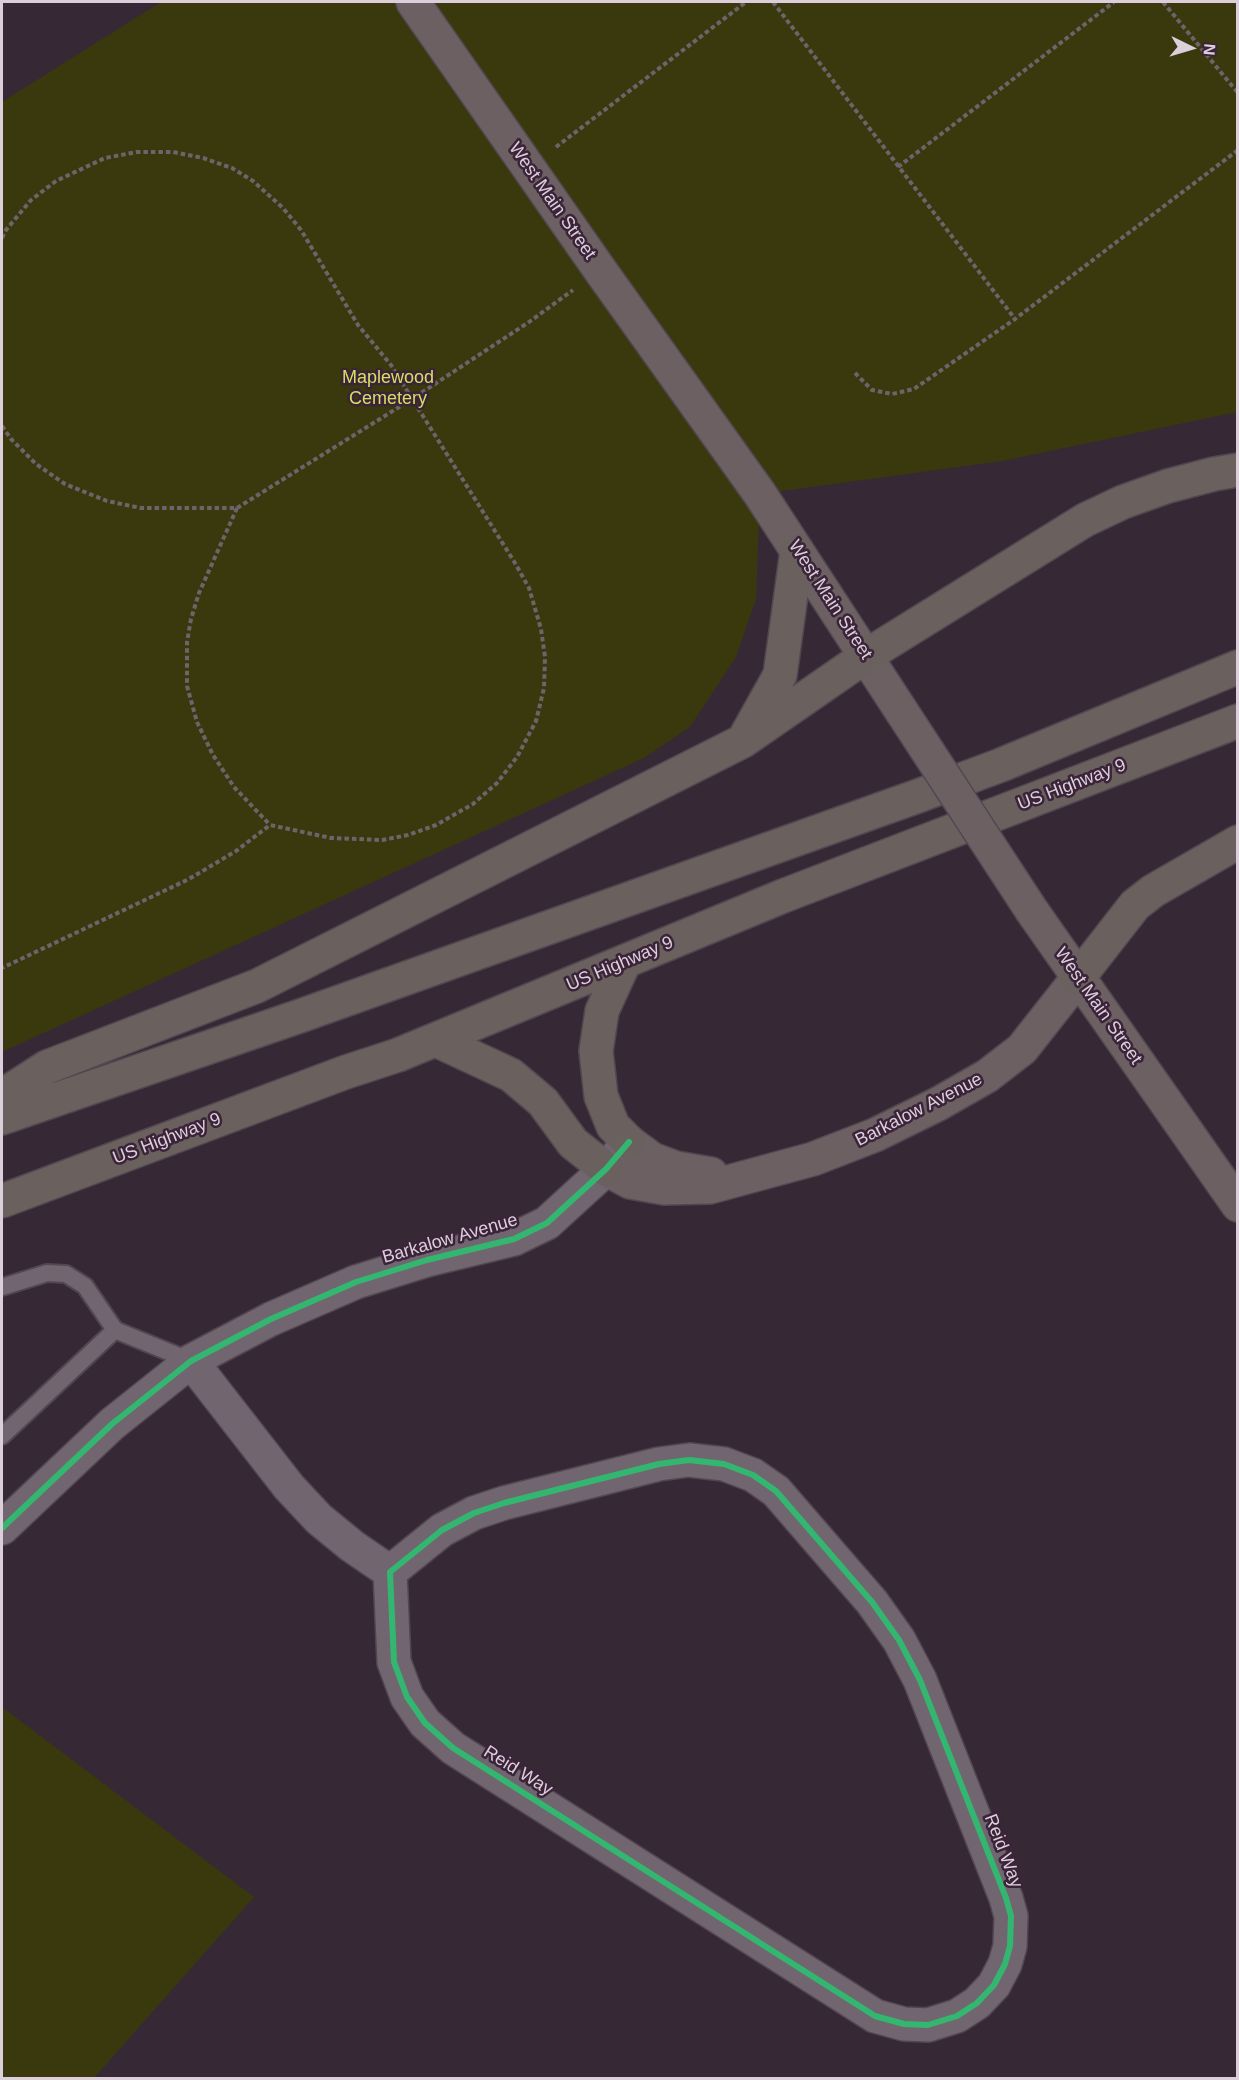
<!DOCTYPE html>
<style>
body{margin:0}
#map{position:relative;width:1239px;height:2080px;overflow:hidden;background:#362935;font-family:Arial,sans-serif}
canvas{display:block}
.frame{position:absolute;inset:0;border:3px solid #dccedb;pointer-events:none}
.north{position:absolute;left:1161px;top:18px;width:60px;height:60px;-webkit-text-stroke:4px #3b2439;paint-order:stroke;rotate:95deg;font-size:16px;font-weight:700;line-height:24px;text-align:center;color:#dccedb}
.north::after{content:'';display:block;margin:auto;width:21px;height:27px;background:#dccedb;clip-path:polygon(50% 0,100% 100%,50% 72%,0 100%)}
</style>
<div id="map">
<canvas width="1239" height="2080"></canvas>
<div class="frame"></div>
<div class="north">N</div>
</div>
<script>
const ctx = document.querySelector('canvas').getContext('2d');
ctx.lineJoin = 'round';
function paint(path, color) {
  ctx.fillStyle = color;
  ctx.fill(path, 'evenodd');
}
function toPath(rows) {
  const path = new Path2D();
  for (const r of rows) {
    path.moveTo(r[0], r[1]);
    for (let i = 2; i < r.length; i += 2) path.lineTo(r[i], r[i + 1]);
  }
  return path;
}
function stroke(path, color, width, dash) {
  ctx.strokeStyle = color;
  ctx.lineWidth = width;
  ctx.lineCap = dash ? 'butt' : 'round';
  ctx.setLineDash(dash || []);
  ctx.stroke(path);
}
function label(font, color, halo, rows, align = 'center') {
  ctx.font = font + ' Arial,sans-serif';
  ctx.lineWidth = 5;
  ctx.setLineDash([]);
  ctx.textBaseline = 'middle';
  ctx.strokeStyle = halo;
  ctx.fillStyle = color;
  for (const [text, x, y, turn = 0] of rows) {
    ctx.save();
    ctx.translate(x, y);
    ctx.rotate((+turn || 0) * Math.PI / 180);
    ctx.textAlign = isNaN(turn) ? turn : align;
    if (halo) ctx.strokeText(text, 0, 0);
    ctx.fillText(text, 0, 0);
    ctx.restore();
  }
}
const green = toPath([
 [161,2,1237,2,1237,412,1002,461,760,494,756,599,736,657,690,727,644,758,2,1052,2,102],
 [2,1707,254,1897,94,2078,2,2078]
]);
const path = toPath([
 [773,2,1015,319],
 [1163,2,1238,93],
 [556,147,746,2],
 [898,167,1114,2],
 [2,238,6,230,31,200,56,181,105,158,137,152,173,152,203,158,232,168,253,181,283,208,301,230,358,325,391,365,515,563,529,588,541,629,545,657,544,688,536,721,517,757,497,783,473,804,436,825,408,835,382,840,331,838,270,825,236,851,189,879,2,968],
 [855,373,872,390,892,394,914,389,1015,319,1238,150],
 [2,426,11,439,36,464,65,484,107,501,141,508,237,508,412,399,529,322,573,290],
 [237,508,199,593,191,619,187,642,187,686,197,722,213,755,234,787,270,825]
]);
const lane = toPath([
 [2,1287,47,1273,66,1274,85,1286,115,1330,191,1361],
 [2,1436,115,1330]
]);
const street = toPath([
 [191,1361,289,1487,319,1519,352,1546,390,1572],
 [689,1460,724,1464,753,1475,776,1491,872,1602,899,1640,920,1680,1006,1898,1011,1916,1010,1946,1005,1964,994,1985,977,2003,957,2016,928,2025,904,2024,875,2016,453,1748,425,1723,407,1697,394,1662,390,1572,442,1530,474,1513,504,1503,659,1464,689,1460],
 [2,1528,112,1424,191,1361,271,1319,356,1282,427,1260,514,1239,547,1223,606,1169,629,1142]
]);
const primary = toPath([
 [413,2,600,270,760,494,902,712],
 [1032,911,1238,1205],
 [629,1142,652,1159,676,1168,711,1174],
 [606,1169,630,1182,664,1188,710,1187,813,1159,875,1135,938,1104,987,1076,1022,1049,1078,978]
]);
const highway = toPath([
 [747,734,780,675,797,551],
 [624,963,602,1011,596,1051,601,1096,613,1126,629,1142],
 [1078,978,1135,905,1153,891,1238,842],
 [436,1040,511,1075,543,1102,573,1143,606,1169],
 [2,1096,47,1067,257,986,743,741,866,656,1085,520,1123,502,1168,486,1214,474,1238,470],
 [2,1118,300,1016,918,796,1001,765,1238,667],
 [2,1201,346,1072,398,1055,783,896,1238,721]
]);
const primaryBridge = toPath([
 [902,712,1032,911]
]);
const cycleway = toPath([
 [689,1460,724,1464,753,1475,776,1491,872,1602,899,1640,920,1680,1006,1898,1011,1916,1010,1946,1005,1964,994,1985,977,2003,957,2016,928,2025,904,2024,875,2016,453,1748,425,1723,407,1697,394,1662,390,1572,442,1530,474,1513,504,1503,659,1464,689,1460],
 [2,1528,112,1424,191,1361,271,1319,356,1282,427,1260,514,1239,547,1223,606,1169,629,1142]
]);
const streetNames = [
 ["West Main Street",552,201,55],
 ["West Main Street",830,600,57],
 ["US Highway 9",1072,785,-21],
 ["US Highway 9",620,964,-23],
 ["West Main Street",1098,1006,55],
 ["Barkalow Avenue",919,1110,-27],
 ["US Highway 9",167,1139,-21],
 ["Barkalow Avenue",450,1239,-16],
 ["Reid Way",518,1771,32],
 ["Reid Way",1003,1851,69]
];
const parkNames = [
 ["Maplewood",388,378],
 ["Cemetery",388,399]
];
paint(green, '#39390d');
stroke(lane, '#524751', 20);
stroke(street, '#524751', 36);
stroke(primary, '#524751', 36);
stroke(highway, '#524751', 36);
stroke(path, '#6c646b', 4, [4.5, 3]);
stroke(lane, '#716670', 16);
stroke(street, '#716670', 33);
stroke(primary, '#6c6063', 33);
stroke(highway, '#6a605e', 33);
stroke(primaryBridge, '#524751', 36, []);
stroke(primaryBridge, '#6c6063', 33);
stroke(cycleway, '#33b770', 6);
label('18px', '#dccedb', '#3b2439', streetNames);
label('18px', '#d7df62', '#3b2439', parkNames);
</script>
